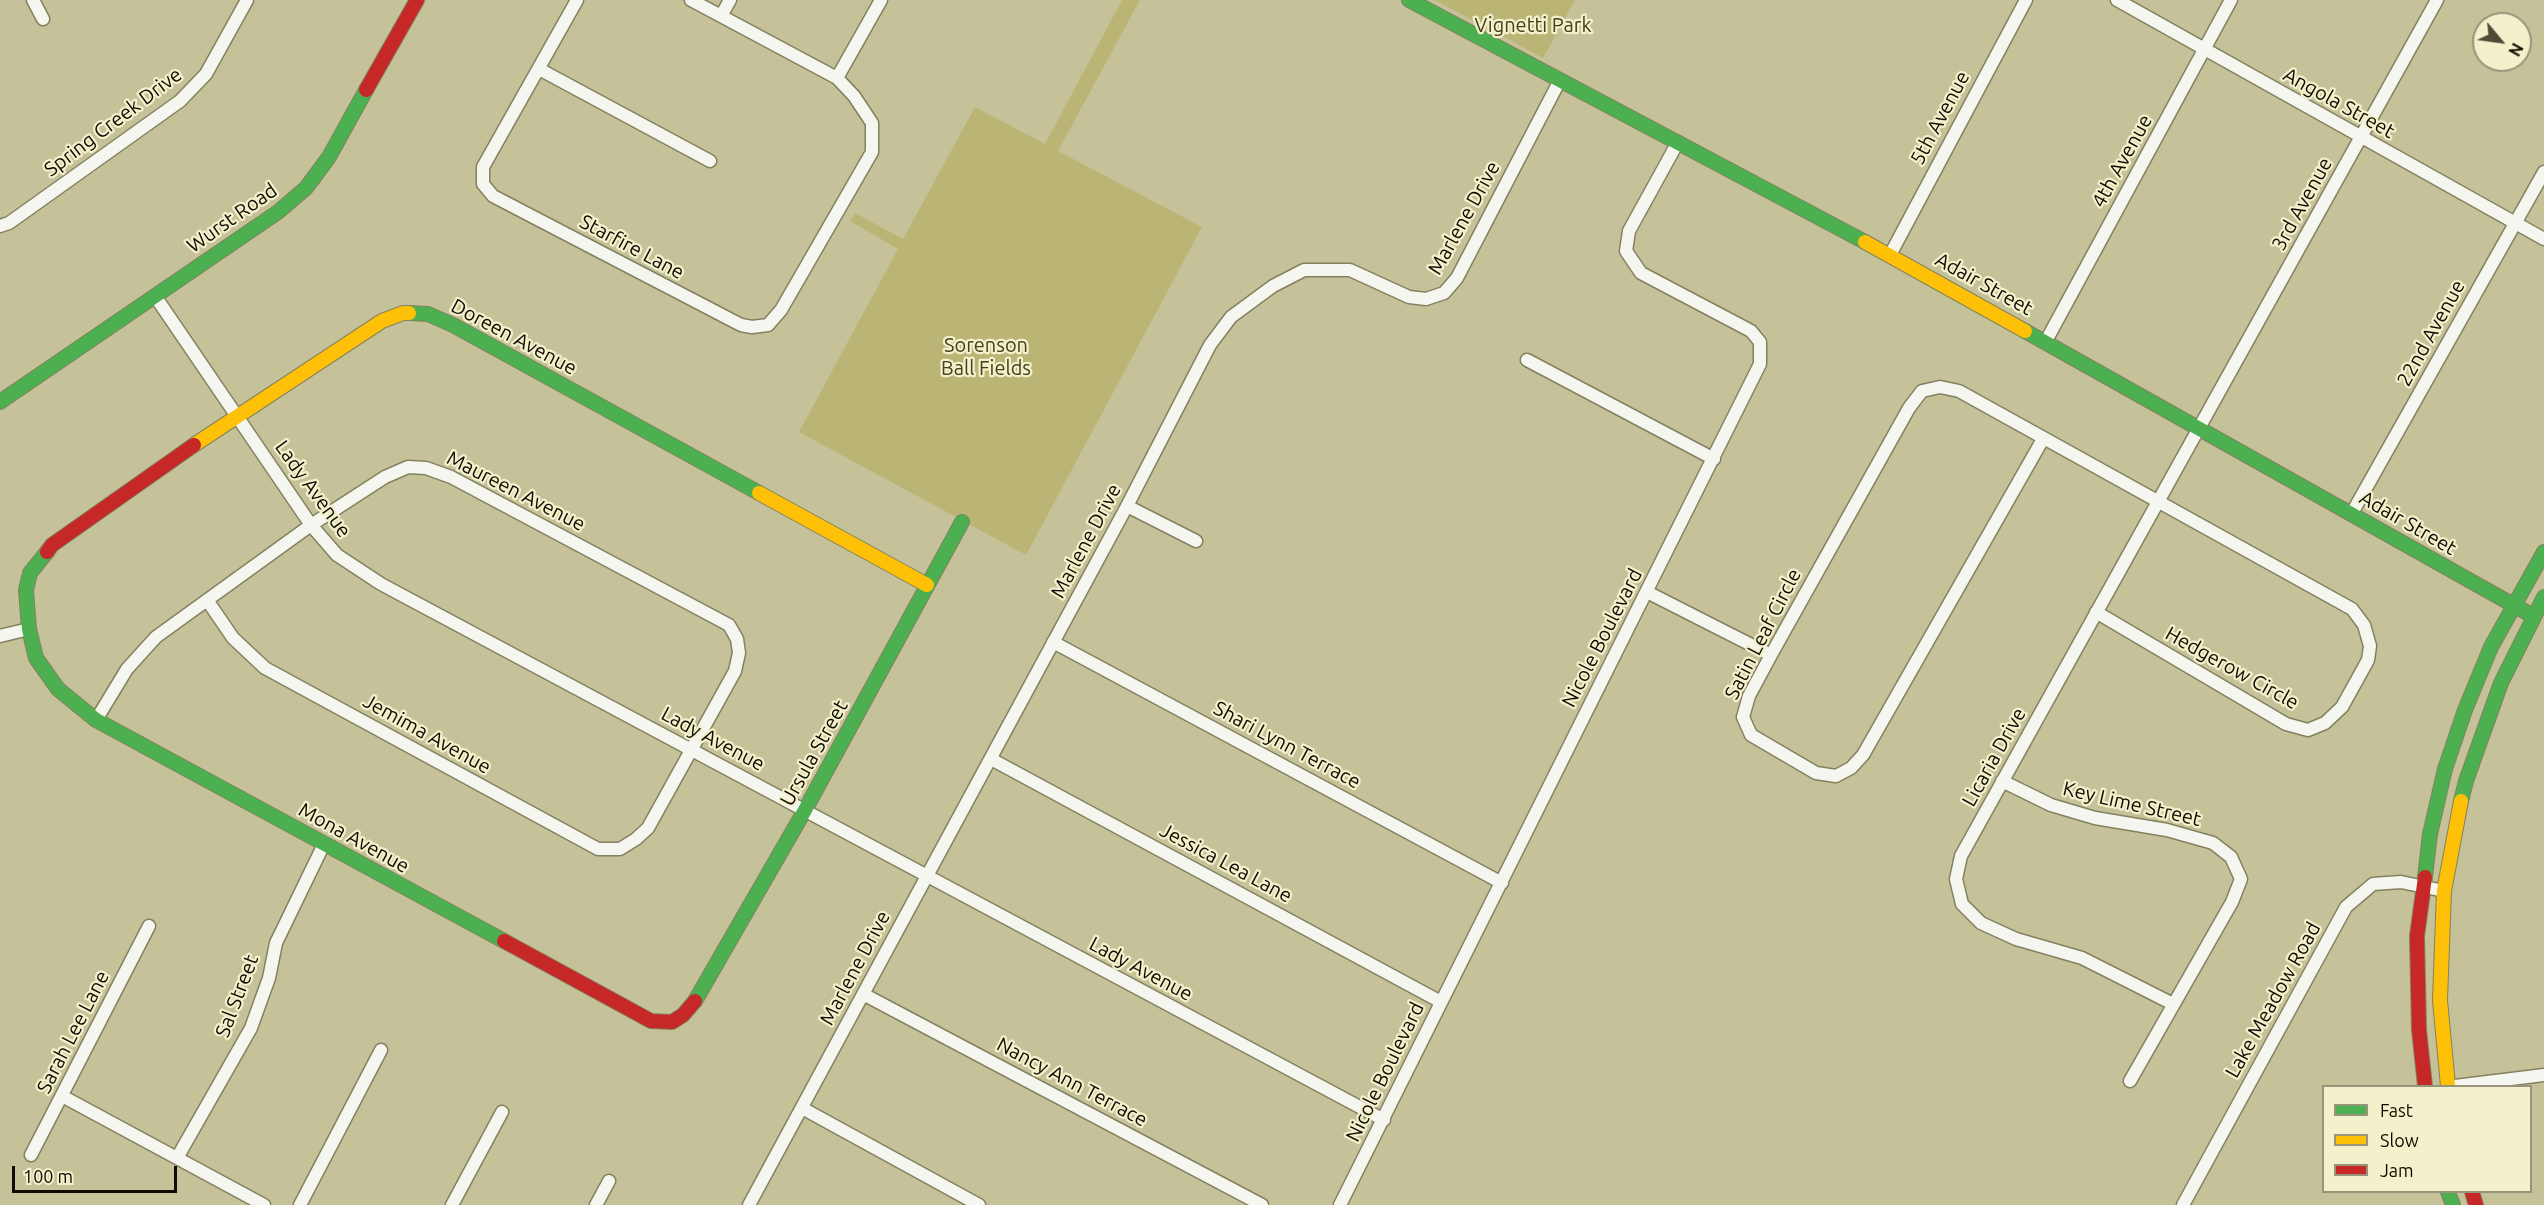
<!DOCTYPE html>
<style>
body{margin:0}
#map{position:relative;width:2544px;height:1205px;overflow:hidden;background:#c5c299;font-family:Ubuntu,sans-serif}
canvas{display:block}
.legend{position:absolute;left:2322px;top:1085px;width:210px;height:108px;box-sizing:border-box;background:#f3f0cc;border:2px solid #98947a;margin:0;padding:8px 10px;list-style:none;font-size:18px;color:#0f0b00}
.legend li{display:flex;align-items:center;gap:12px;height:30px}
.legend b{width:30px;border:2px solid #98947a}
.north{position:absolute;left:2472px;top:12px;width:60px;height:60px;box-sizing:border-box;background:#f3f0cc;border:2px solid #98947a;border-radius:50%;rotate:119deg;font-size:16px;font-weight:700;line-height:24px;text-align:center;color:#0f0b00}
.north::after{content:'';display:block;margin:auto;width:21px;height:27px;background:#4f4b36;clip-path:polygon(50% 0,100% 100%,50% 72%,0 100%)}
.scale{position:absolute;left:12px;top:1166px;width:165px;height:27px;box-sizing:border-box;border:3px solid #0f0b00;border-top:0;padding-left:8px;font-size:18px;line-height:21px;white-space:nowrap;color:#0f0b00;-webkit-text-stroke:4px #f3f0cc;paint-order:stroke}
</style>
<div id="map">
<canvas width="2544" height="1205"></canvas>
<ul class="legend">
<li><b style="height:8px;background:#4caf50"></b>Fast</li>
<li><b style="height:8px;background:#ffc107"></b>Slow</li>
<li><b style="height:8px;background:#c62828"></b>Jam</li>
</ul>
<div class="north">N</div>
<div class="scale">100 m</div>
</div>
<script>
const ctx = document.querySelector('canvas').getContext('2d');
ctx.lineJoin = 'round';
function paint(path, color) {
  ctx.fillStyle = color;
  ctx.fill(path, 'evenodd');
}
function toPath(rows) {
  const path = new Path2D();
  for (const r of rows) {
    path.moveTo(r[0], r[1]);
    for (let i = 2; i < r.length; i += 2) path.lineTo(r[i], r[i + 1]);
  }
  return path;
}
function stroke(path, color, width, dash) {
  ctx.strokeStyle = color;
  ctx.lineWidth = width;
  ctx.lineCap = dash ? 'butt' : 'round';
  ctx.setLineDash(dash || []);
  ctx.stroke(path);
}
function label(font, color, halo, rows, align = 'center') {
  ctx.font = font + ' Ubuntu,sans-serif';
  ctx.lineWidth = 4.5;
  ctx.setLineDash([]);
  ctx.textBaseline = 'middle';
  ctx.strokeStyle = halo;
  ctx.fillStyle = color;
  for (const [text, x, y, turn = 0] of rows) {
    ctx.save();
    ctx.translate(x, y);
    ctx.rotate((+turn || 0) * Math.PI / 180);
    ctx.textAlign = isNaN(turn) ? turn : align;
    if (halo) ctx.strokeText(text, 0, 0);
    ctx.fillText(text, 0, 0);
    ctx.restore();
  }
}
const green = toPath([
 [1122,0,1140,0,1058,151,1202,227,1026,555,799,432,898,249,850,221,855,213,903,239,975,107,1045,144],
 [1435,0,1575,0,1543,58]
]);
const street = toPath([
 [33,0,43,19],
 [577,0,483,167,483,184,493,196,741,325,752,327,768,325,781,310,872,152,872,123,854,96,837,78,691,0],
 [2117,0,2544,239],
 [721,16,730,0],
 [539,69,710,161],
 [837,78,881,0],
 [0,226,9,223,180,101,206,74,247,0],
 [1890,255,2026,0],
 [155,296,311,525,337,555,381,584,1384,1120],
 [2046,341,2231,0],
 [1527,360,1714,459],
 [2043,439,1863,755,1851,768,1836,776,1816,773,1751,735,1743,717,1749,696,1771,655,1909,408,1922,391,1940,387,1959,391,2352,609,2364,625,2370,646,2368,660,2342,707,2325,723,2308,730,2286,724,2096,612],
 [1127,506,1196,541],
 [2352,513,2544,172],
 [1647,592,1771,655],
 [0,636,29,629],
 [1053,642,1502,883],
 [96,720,127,669,156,637,311,525,385,477,408,467,426,468,451,477,729,625,737,639,739,653,735,671,648,828,636,839,620,849,598,849,265,668,233,638,207,600],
 [991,759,1441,1002],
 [2002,781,2051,805,2095,818,2167,830,2213,843,2231,857,2241,879,2232,902,2130,1081],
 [863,994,1262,1205],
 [2173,1004,2082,958,2016,939,1981,923,1962,904,1956,879,1961,856,2437,0],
 [2455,1086,2544,1075],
 [62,1096,264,1205],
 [802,1108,979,1205],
 [31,1155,149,926],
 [177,1158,251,1028,269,978,276,943,324,844],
 [300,1205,381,1050],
 [452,1205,502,1112],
 [596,1205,609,1181],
 [749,1205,1127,506,1210,345,1231,317,1273,286,1304,270,1350,270,1409,297,1426,299,1444,293,1457,278,1560,80],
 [1340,1205,1760,364,1760,342,1751,331,1641,273,1626,251,1629,231,1678,142],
 [2183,1205,2346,907,2373,884,2401,882,2444,891]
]);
const fast = toPath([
 [1409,0,1865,242],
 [409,313,428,314,453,325,759,493],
 [2025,331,2533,616],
 [0,402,278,212,306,188,329,157,366,90],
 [47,552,30,573,26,590,29,629,36,658,58,689,96,720,504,941],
 [2461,801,2466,781,2501,683,2544,597],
 [2425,877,2430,834,2445,769,2465,710,2491,647,2544,552],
 [695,1001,805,810,962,522],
 [2448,1192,2453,1205]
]);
const slow = toPath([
 [1865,242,2025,331],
 [194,445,382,321,403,313,409,313],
 [759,493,927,585],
 [2448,1086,2440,1000,2444,891,2461,801]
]);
const jam = toPath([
 [366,90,417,0],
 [47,552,52,545,194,445],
 [2425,877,2417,936,2419,1030,2425,1086],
 [504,941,651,1021,672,1022,683,1015,695,1001],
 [2472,1192,2476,1205]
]);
const parkNames = [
 ["Vignetti Park",1533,25],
 ["Sorenson",986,345],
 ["Ball Fields",986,368]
];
const streetNames = [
 ["Angola Street",2339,103,29],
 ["5th Avenue",1940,118,-62],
 ["Spring Creek Drive",113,122,-37],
 ["4th Avenue",2122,161,-61],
 ["3rd Avenue",2302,204,-61],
 ["Wurst Road",232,218,-35],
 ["Marlene Drive",1464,218,-61],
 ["Starfire Lane",632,247,28],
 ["Adair Street",1984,284,29],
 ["22nd Avenue",2431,333,-61],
 ["Doreen Avenue",514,337,28],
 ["Lady Avenue",313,489,54],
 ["Maureen Avenue",516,491,27],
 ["Adair Street",2408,523,30],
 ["Marlene Drive",1086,541,-62],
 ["Satin Leaf Circle",1763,634,-63],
 ["Nicole Boulevard",1602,638,-63],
 ["Hedgerow Circle",2232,668,29],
 ["Jemima Avenue",427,734,29],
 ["Lady Avenue",713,739,28],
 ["Shari Lynn Terrace",1287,745,28],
 ["Ursula Street",814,753,-61],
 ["Licaria Drive",1994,757,-61],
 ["Key Lime Street",2132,804,13],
 ["Mona Avenue",354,838,29],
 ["Jessica Lea Lane",1226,863,28],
 ["Marlene Drive",855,968,-62],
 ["Lady Avenue",1141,969,28],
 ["Sal Street",237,996,-69],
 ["Lake Meadow Road",2273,1000,-61],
 ["Sarah Lee Lane",73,1032,-63],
 ["Nicole Boulevard",1385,1072,-64],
 ["Nancy Ann Terrace",1072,1082,28]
];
paint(green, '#bbb575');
stroke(street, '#83815f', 15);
stroke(fast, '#83815f', 16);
stroke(slow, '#83815f', 16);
stroke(jam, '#83815f', 16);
stroke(street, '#f6f6f0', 12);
stroke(fast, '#4caf50', 14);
stroke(slow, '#ffc107', 14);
stroke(jam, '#c62828', 14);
label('20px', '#444019', '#f3f0cc', parkNames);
label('20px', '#0f0b00', '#f3f0cc', streetNames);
</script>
